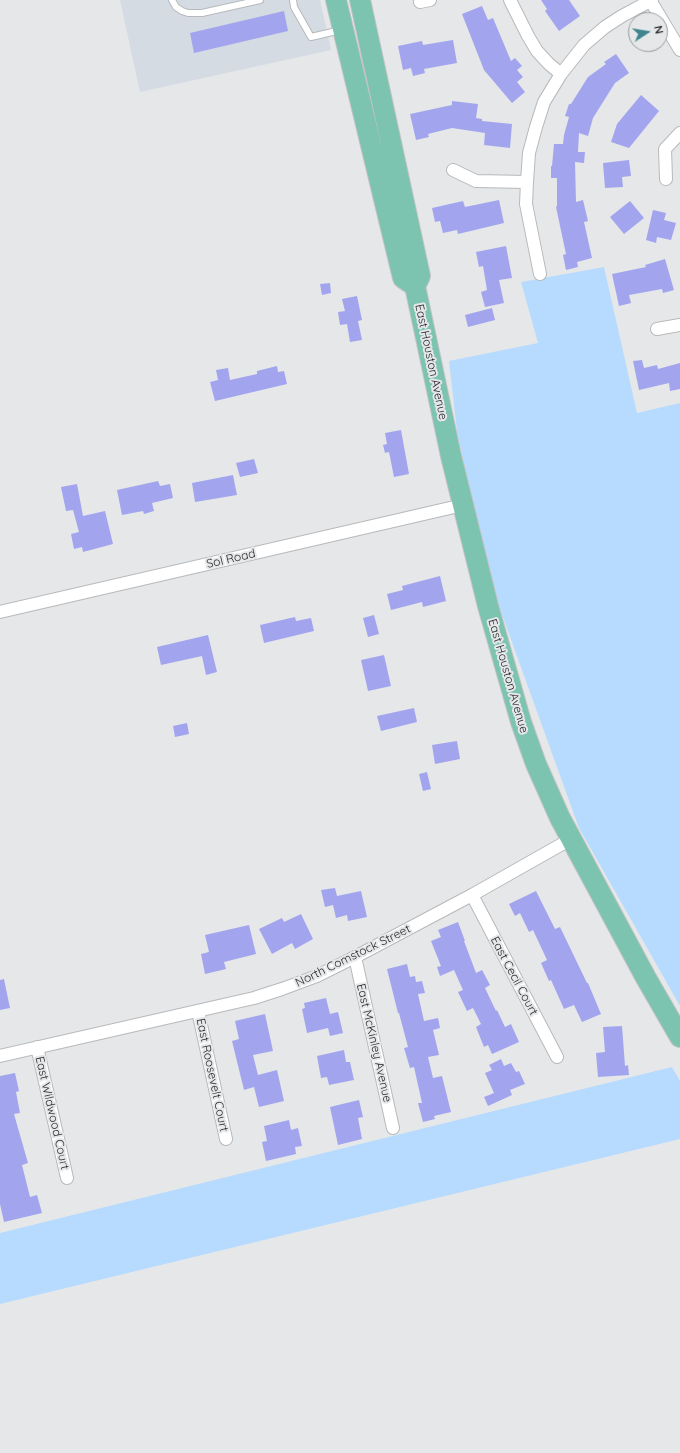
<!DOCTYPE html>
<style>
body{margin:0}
#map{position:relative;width:680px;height:1453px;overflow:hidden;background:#e5e7e9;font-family:Quicksand,sans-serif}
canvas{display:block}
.north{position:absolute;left:628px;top:12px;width:40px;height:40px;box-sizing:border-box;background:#e5e7e9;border:1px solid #999b9c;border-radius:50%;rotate:78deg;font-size:11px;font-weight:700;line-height:16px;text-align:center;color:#272829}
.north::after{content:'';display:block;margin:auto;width:14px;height:18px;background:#3e858e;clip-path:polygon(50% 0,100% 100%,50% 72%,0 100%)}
</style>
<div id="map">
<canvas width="680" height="1453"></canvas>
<div class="north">N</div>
</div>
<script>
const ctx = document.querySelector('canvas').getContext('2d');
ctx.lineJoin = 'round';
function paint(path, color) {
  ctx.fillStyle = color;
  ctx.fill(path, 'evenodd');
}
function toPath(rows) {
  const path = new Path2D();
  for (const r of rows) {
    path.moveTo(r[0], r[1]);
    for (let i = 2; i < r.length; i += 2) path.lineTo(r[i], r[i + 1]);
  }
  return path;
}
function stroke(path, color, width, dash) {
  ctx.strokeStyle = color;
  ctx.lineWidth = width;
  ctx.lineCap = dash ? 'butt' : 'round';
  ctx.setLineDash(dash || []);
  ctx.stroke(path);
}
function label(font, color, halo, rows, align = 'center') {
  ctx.font = font + ' Quicksand,sans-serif';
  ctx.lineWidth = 4;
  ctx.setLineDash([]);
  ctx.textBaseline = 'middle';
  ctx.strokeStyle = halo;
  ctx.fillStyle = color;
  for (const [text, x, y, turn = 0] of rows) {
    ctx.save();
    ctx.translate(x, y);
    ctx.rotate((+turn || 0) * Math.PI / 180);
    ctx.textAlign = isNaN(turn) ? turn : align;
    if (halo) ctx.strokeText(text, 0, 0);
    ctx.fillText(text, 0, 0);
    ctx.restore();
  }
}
const built = toPath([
 [120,0,320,0,331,50,140,92]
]);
const green = toPath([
 [604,267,637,413,680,403,680,1006,579,828,496,598,468,482,457,431,449,361,538,343,521,282],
 [672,1067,680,1081,680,1139,0,1304,0,1233]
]);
const building = toPath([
 [541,0,569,0,580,16,559,31,545,11,547,9],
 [482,6,488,20,493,18,511,61,515,58,522,66,517,70,523,77,517,82,525,92,512,103,484,70,462,14],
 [284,11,288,31,194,53,190,33],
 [453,40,457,63,424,69,425,73,413,76,411,68,403,70,398,46,422,41,423,45],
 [616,54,629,73,615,83,593,118,588,136,579,133,578,152,585,152,584,163,575,162,576,202,583,200,588,221,584,222,592,258,577,262,578,267,566,270,563,255,566,254,556,207,557,206,557,178,551,178,551,166,552,166,554,144,563,144,564,135,569,117,565,116,569,104,571,104,588,77,606,64,604,62],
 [641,95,659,111,629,148,611,142,617,124],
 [452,101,478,104,476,118,482,119,482,121,512,124,510,148,484,145,485,133,452,128,428,134,429,137,416,140,410,114,452,105],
 [629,160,631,176,622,177,623,187,605,188,603,163],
 [499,200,504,223,458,234,457,230,443,233,440,221,435,222,432,208,463,201,465,207],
 [630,201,644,218,624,234,610,217],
 [653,210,666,213,664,220,676,223,671,240,657,237,656,243,646,240],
 [506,246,512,278,499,280,504,303,485,307,481,292,487,290,483,266,479,267,476,252],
 [665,259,674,290,663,293,662,289,629,295,631,303,619,306,612,274,646,267,645,265],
 [330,283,331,293,322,295,320,284],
 [357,296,362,320,358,321,362,340,350,342,347,324,340,325,338,312,345,311,342,299],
 [492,308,495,320,468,327,465,315],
 [642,360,644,368,657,365,658,369,680,363,680,389,670,391,669,383,639,390,633,361],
 [277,366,278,372,284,371,287,384,215,401,210,382,218,380,216,370,228,368,230,380,257,374,257,371],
 [401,430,409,474,394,477,389,452,385,453,383,445,387,444,385,433],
 [254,459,258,473,240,477,236,463],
 [233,475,237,495,195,502,192,483],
 [158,481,160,486,170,484,173,498,152,503,154,511,144,514,143,511,122,515,117,490],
 [77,484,83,516,105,511,113,544,83,552,82,547,74,549,71,534,79,532,73,510,66,511,61,487],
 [440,576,446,601,423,607,422,602,391,610,387,594,403,590,402,586],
 [374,615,379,634,368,637,363,618],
 [295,617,296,621,311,618,314,631,264,643,260,625],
 [208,635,217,672,206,675,202,656,161,665,157,647],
 [384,655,391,686,368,691,361,660],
 [414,708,417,722,381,731,377,716],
 [187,723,189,734,175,737,173,726],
 [457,741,460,759,435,764,432,745],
 [427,772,431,789,423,791,419,774],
 [335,888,337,896,361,891,367,917,348,921,347,915,336,918,333,905,325,907,321,890],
 [536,891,555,929,560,927,587,983,588,983,601,1014,582,1022,574,1005,564,1009,551,980,549,981,541,963,547,960,533,930,529,932,520,913,515,916,509,904],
 [301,914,313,939,295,949,292,943,272,954,259,929,282,918,284,922],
 [458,922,465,941,464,941,476,973,482,970,490,985,485,988,496,1011,497,1010,505,1027,511,1024,519,1042,492,1054,488,1045,484,1047,476,1027,481,1024,473,1008,467,1011,458,992,463,990,454,970,440,976,437,967,441,966,431,941,441,937,438,930],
 [249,925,256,954,224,962,226,969,205,974,201,954,209,952,205,935],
 [407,964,410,977,415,976,416,982,422,981,425,993,418,994,424,1021,438,1018,440,1028,433,1030,439,1055,428,1057,433,1078,442,1076,451,1112,434,1116,435,1119,423,1122,418,1103,422,1103,414,1067,410,1068,404,1048,408,1047,399,1013,398,1013,387,969],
 [4,979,10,1008,0,1010,0,980],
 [326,998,330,1014,338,1012,343,1033,330,1036,328,1028,307,1033,302,1009,305,1008,304,1003],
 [265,1014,273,1051,253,1055,258,1075,277,1070,284,1101,259,1107,254,1087,244,1090,232,1041,239,1039,235,1021],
 [622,1026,625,1066,628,1065,629,1075,598,1077,596,1053,605,1052,603,1027],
 [344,1050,346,1062,350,1062,354,1080,329,1085,327,1077,321,1078,317,1056],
 [501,1059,504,1066,511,1063,516,1072,519,1071,525,1084,510,1090,512,1095,488,1106,484,1097,494,1093,485,1073,492,1070,489,1065],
 [15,1073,19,1091,16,1092,20,1113,14,1114,28,1163,22,1165,30,1197,37,1195,42,1213,4,1222,0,1204,0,1076],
 [359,1100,363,1117,358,1118,362,1139,338,1145,330,1107],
 [289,1120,291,1130,298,1128,302,1146,295,1147,296,1154,266,1161,262,1142,267,1141,264,1126]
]);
const service = toPath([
 [172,0,176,7,182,11,188,13,202,13,260,0],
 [293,0,294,7,311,37,341,30]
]);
const minor = toPath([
 [510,0,528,36,537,51,549,64,561,74],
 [650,0,680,50],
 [420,2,430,0],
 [453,170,476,181,527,182],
 [666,179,665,149,680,133],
 [540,274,526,204,527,182,529,153,536,127,544,102,561,74,584,45,605,27,622,16,652,0],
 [657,329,680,325],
 [0,612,463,505],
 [472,895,557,1057],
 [355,957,393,1128],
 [198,1011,226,1139],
 [37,1047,67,1178],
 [0,1056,254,998,282,989,317,976,355,957,472,895,571,839]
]);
const primary = toPath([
 [336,0,403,278,415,286],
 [360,0,420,276,415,286,451,456,488,606,521,722,536,764,560,818,646,978,680,1037]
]);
const streetNames = [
 ["East Houston Avenue",431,362,78],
 ["Sol Road",231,559,-13],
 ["East Houston Avenue",508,676,74],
 ["North Comstock Street",353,956,-26],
 ["East Cecil Court",514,976,62],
 ["East McKinley Avenue",374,1043,77],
 ["East Roosevelt Court",212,1075,78],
 ["East Wildwood Court",52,1113,77]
];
paint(built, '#d4dbe3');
paint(green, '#b7dbfe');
paint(building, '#a2a5ee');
stroke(service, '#b7b9bb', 8);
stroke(minor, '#b7b9bb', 14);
stroke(primary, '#c3c3c3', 22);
stroke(service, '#fff', 6);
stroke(minor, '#fff', 12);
stroke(primary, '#7cc4b0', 20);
label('12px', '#272829', '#e5e7e9', streetNames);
</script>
